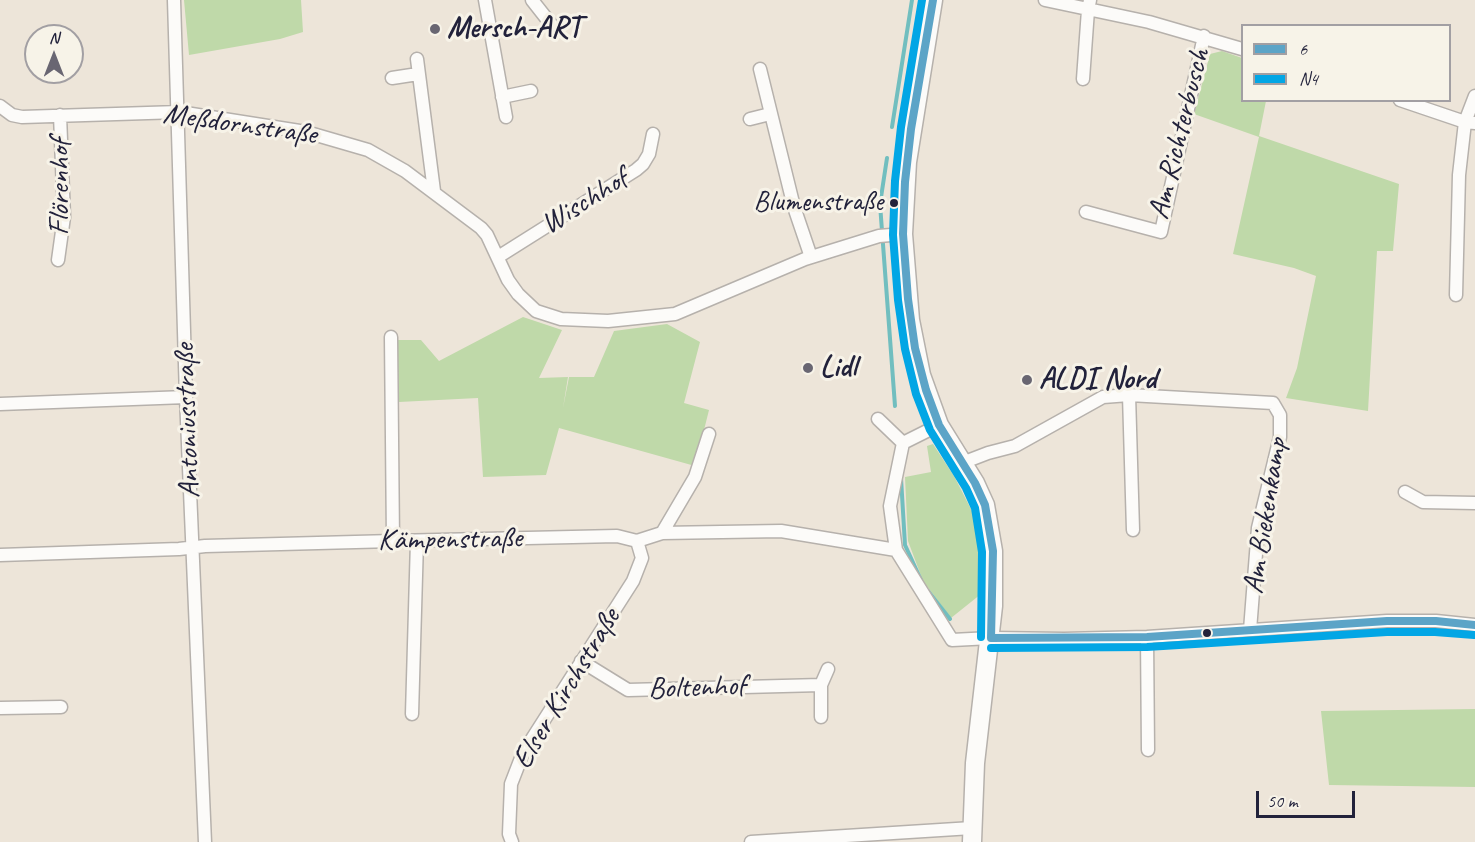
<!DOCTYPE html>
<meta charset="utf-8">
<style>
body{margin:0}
#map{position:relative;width:1475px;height:842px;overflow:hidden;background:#ede5d9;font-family:Caveat,sans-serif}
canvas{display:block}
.legend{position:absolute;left:1241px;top:24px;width:210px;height:78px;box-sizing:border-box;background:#f7f3e8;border:2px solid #a29fa3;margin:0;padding:8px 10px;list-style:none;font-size:18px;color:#22223b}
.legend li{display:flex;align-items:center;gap:12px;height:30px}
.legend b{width:30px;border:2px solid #a29fa3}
.north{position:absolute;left:24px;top:24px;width:60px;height:60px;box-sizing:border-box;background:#f7f3e8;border:2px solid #a29fa3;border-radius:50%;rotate:0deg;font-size:16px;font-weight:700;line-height:24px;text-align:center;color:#22223b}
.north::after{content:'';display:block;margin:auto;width:21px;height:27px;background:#696672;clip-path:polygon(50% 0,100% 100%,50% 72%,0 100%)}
.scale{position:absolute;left:1256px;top:791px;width:99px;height:27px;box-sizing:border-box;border:3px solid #22223b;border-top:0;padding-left:8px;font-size:18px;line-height:21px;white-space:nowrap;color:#22223b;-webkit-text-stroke:4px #f7f3e8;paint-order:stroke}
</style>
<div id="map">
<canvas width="1475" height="842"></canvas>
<ul class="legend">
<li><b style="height:8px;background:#5ca4c7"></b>6</li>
<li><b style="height:8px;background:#02a6e5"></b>N4</li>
</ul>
<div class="north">N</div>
<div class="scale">50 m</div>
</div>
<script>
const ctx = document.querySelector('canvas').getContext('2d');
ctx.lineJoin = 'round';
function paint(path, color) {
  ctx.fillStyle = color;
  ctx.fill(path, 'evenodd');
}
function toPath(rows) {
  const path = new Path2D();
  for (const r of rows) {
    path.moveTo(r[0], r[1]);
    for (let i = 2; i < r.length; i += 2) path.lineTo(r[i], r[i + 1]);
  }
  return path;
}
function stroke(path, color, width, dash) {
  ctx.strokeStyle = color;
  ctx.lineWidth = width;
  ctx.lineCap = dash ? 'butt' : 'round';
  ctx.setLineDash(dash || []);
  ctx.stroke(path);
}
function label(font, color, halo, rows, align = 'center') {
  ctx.font = font + ' Caveat,sans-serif';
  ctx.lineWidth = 6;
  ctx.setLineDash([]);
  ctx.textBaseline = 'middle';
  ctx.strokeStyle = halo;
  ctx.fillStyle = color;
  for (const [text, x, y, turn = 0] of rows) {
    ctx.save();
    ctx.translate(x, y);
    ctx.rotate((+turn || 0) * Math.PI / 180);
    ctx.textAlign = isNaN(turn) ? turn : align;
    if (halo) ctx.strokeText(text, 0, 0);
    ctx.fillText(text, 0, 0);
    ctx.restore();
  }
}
const green = toPath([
 [184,0,301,0,303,32,280,39,189,55],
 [1222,51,1242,58,1242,100,1266,101,1259,136,1399,184,1393,251,1377,251,1368,411,1286,398,1297,368,1316,276,1294,268,1233,254,1259,137,1194,114,1210,54],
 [523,317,562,330,539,378,568,377,563,408,569,377,594,377,614,331,667,324,700,342,684,403,709,410,695,466,559,428,546,475,483,477,478,398,399,402,397,340,421,340,439,361],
 [933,444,954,476,974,515,982,548,981,594,951,618,923,581,908,541,905,477,931,472,927,446],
 [1475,709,1475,787,1329,785,1321,711]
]);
const stream = toPath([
 [892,127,912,0],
 [887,158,880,204,895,406],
 [901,478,905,545,921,580],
 [928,591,950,619]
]);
const street = toPath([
 [174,0,186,397,205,842],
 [485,0,506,117],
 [532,0,554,28],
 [1045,0,1149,22,1242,49],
 [417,59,434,191],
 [760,69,794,207,811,257],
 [392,78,418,74],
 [1083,79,1088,10,1090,0],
 [502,97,531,91],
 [1400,100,1465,122,1475,123],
 [0,106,12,115,22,117,179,112,306,132,368,150,405,171,481,228,487,235,508,280,518,294,536,311,561,319,608,321,675,314,805,259,879,236,903,234],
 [750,119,770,114],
 [1086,212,1161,232,1204,36],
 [498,257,636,170,643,164,649,154,653,134],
 [58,260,64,217,60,115],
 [1456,295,1459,175,1465,122,1475,96],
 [391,337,393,541],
 [1129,395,1133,530],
 [0,404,186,397],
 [878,419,903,443],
 [939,425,903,443,890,506,896,550,952,640,991,638,1064,639,1147,637,1387,621,1436,621,1475,625],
 [962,463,988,453,1015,446,1103,397,1129,395,1273,403,1280,415,1280,437,1258,528,1250,630],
 [1405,492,1423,502,1475,503],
 [662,533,695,477,709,434],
 [0,555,179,549,205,546,393,541,617,536,637,541,662,533,781,531,896,550],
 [1147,637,1148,750],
 [581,661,628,690,821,685,821,717],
 [821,685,828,669],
 [0,708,61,707],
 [412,714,417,541],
 [512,842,509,834,511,784,523,753,633,581,642,558,637,541],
 [751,842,972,828]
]);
const secondary = toPath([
 [933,0,907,162,903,234,910,320,921,375,939,425,975,483,985,505,993,551,993,606,975,763,972,842]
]);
const bus1 = toPath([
 [933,0,911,129,905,182,903,234,908,299,915,348,926,390,939,425,975,483,985,505,993,551,991,638],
 [991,638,1147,637,1387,621,1436,621,1475,625]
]);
const bus2 = toPath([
 [922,0,901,127,895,181,893,235,898,300,905,349,916,394,930,430,966,488,975,508,982,552,981,637],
 [991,648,1147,647,1387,632,1435,632,1474,635]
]);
const markers = [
 [435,29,6,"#696672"],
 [894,203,5,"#22223b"],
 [808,368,6,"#696672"],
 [1027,380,6,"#696672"],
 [1207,633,5,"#22223b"]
];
const busNames = [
 ["Blumenstraße",883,203]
];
const poiNames = [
 ["Mersch-ART",447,29],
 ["Lidl",820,368],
 ["ALDI Nord",1039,380]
];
const streetNames = [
 ["Meßdornstraße",240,125,8],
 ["Am Richterbusch",1180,134,-76],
 ["Flörenhof",60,187,-90],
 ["Wischhof",585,202,-32],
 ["Antoniusstraße",188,421,-92],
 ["Am Biekenkamp",1266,516,-81],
 ["Kämpenstraße",450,540,-1],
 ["Boltenhof",697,688,-2],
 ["Elser Kirchstraße",567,689,-59]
];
paint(green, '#bfd9a9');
stroke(stream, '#71bebf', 4);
stroke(street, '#b6b1ac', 15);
stroke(secondary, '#b6b1ac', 21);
stroke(street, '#fcfbf9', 12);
stroke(secondary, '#fcfbf9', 18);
stroke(bus1, '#5ca4c7', 8);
stroke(bus2, '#02a6e5', 8);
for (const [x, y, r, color] of markers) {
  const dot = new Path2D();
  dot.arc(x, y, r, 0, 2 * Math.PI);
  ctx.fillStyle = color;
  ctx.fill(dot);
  stroke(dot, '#f7f3e8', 2);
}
label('28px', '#22223b', '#f7f3e8', busNames, 'right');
label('bold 30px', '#22223b', '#f7f3e8', poiNames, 'left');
label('30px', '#22223b', '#f7f3e8', streetNames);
</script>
